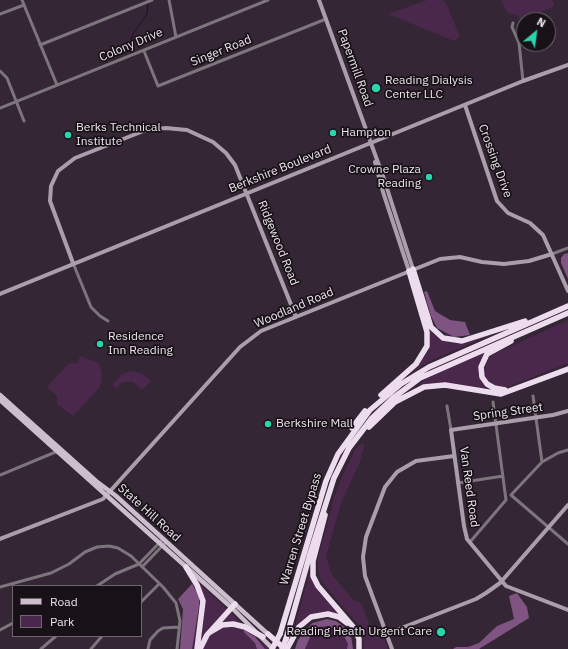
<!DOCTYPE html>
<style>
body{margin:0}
#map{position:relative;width:568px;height:649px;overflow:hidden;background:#342634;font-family:"IBM Plex Sans",sans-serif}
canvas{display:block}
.legend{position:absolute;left:12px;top:585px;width:130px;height:52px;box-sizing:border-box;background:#181218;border:1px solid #6d666d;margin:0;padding:5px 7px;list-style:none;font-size:12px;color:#ece3ec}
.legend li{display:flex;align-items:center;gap:8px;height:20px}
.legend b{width:20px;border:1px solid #6d666d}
.north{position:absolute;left:516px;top:12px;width:40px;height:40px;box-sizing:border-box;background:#181218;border:1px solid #6d666d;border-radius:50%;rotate:29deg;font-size:11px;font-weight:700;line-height:16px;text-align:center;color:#ece3ec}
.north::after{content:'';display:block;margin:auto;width:14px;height:18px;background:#28d5ad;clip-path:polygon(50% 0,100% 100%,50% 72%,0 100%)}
</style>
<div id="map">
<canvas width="568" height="649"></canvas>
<ul class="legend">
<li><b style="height:5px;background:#cdbece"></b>Road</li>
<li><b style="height:11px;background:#49284c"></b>Park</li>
</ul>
<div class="north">N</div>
</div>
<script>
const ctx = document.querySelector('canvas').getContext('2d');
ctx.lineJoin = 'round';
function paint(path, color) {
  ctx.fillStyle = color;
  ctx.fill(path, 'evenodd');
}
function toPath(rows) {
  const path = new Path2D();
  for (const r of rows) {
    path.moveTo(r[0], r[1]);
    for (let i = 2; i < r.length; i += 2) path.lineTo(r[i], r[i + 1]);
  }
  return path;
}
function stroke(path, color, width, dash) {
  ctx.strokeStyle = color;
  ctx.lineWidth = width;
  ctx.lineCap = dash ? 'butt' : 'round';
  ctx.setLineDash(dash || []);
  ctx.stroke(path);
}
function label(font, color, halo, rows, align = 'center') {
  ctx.font = font + ' "IBM Plex Sans",sans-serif';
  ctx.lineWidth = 3.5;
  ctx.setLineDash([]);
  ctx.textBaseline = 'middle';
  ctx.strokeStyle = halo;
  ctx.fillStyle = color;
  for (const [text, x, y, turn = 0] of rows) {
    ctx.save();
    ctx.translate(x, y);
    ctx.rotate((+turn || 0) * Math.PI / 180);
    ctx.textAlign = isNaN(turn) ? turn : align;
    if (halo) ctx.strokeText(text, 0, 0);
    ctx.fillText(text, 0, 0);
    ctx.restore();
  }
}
const green = toPath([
 [427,0,442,0,446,3,460,37,454,41,388,14],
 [501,0,552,0,555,6,541,12,540,18,535,20,524,20,524,23,517,15,510,14,506,11],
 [568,320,568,363,508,387,498,387,488,382,484,374,484,369,490,356],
 [429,330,439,339,457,344,493,334,434,359,402,378,420,363,427,353,430,340],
 [487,352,479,365,486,385,482,390,467,387,421,387,419,384,432,375],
 [80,356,99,363,102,375,100,387,73,416,57,404,57,396,47,387,67,365,72,363,77,364],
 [131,371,141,373,151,381,142,390,133,382,122,382,117,389,112,385,122,374],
 [361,444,365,444,360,462,341,503,326,557,332,575,354,601,361,603,373,633,381,630,388,649,364,649,362,631,357,623,324,585,319,576,318,569,318,558,334,498,343,474,356,448],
 [310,570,311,576,338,612,337,614,313,614,293,633],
 [199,583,269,649,192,649,195,588,192,584],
 [324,626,338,630,343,634,348,644,347,649,305,649,312,633]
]);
const forest = toPath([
 [568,253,568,279,561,263,561,258,564,254],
 [427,291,435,311,450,320,465,322,470,335,454,337,437,328,431,316,424,292],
 [192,584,199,596,199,606,192,649,180,649,183,609,178,599],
 [517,593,527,607,529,618,479,649,453,649,456,647,468,647,479,643,497,626,514,619,509,596],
 [327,619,336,621,347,629,351,636,353,649,347,649,348,644,343,634,328,626,320,627,312,633,305,649,295,649,298,640,312,623],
 [244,630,255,637,265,649,257,649,255,643,244,632]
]);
const stream = toPath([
 [119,52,128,47,133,34,147,14,148,4]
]);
const street = toPath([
 [22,0,57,85],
 [169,0,176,37],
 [0,14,24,5],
 [513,23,512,27,519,43,523,81],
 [40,45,152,0],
 [144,51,158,86,326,19],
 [0,71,7,78,24,121],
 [0,108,268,0],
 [552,254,568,248],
 [73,263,91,307,100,316,108,321],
 [533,396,542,462],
 [447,406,451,430],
 [568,450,558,453,542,462,511,495,568,544],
 [0,475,58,451],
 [458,483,503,476],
 [470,542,506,500,493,402],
 [142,567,166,542],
 [97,586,115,574,139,564,163,539],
 [0,587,51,573,69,564,85,552,97,547,109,546,118,548,131,556,163,587,176,603,180,621,177,649],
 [141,602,159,584],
 [0,630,13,623],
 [41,649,56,636],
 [91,649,102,636],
 [148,649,150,640,158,631,163,628,179,627]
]);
const secondary = toPath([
 [319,0,384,179,413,269],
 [465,105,497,201,508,213,530,223,543,235,568,291],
 [375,162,383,192,409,271],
 [73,263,50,201,51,186,58,171,75,158,146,130,166,128,187,130,213,142,226,153,235,165,296,317],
 [0,294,523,81,568,65],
 [568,411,553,415,451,430,464,526,467,539,506,586,568,610],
 [0,539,103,499,240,347,261,331,440,259,460,257,482,262,504,264,529,261,552,254],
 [386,634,476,599,486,593,500,583,568,505],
 [392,649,365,576,363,557,366,537,385,487,397,472,416,461,454,456]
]);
const primary = toPath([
 [0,395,96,481,116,496,270,636],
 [0,400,232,608,273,649]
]);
const highway = toPath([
 [413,269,431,327,443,338,462,341,525,321],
 [505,390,494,388,487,384,482,377,481,367,487,354,511,341],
 [381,395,416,364,427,346,427,332,409,271],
 [369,427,395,402,424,387,445,385,501,394,568,369],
 [352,428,365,411],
 [325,515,313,561,313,576,318,586,355,629,359,639,359,649],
 [186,567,197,585,203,601,197,649],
 [210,632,222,625,233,624,245,627,263,637],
 [268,634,285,649],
 [280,634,326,481,338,454,370,410,401,384,429,367,568,306],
 [286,639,310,554,334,478,349,448,372,418,393,398,420,378,568,313],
 [200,649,207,635,235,604],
 [287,649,299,627,311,617,328,614,339,617,347,623]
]);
const highwayBridge = toPath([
 [272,649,280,634],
 [282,649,286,639]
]);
const markers = [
 [376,88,5,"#28d5ad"],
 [333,133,4,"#28d5ad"],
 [68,135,4,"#28d5ad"],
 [429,177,4,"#28d5ad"],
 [100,344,4,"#28d5ad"],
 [268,424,4,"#28d5ad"],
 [441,632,5,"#28d5ad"]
];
const streetNames = [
 ["Colony Drive",131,45,-23],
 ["Singer Road",221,51,-22],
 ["Papermill Road",355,68,70],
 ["Crossing Drive",495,161,70],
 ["Berkshire Boulevard",280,169,-22],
 ["Ridgewood Road",278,243,68],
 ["Woodland Road",294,308,-23],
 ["Spring Street",508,412,-8],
 ["Van Reed Road",469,487,82],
 ["State Hill Road",149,513,42],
 ["Warren Street Bypass",301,529,-73]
];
const poiNames = [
 ["Reading Dialysis",385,81],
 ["Center LLC",385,95],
 ["Berks Technical",76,128],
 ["Institute",76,142],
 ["Hampton",341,133],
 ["Crowne Plaza",421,170,"right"],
 ["Reading",421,184,"right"],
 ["Residence",108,337],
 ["Inn Reading",108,351],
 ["Berkshire Mall",276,424],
 ["Reading Heath Urgent Care",432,632,"right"]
];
paint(green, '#49284c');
paint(forest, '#7f5382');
stroke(stream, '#2f0633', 1);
stroke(street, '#7c757c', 3);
stroke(secondary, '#aa9eaa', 4);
stroke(primary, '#cdbece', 4.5);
stroke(highway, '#eddcee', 5.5);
stroke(highwayBridge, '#eddcee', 5.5);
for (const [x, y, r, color] of markers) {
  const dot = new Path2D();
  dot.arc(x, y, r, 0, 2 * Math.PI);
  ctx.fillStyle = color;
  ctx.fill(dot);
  stroke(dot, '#181218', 1.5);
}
label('12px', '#ece3ec', '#181218', streetNames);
label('12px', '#ece3ec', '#181218', poiNames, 'left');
</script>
